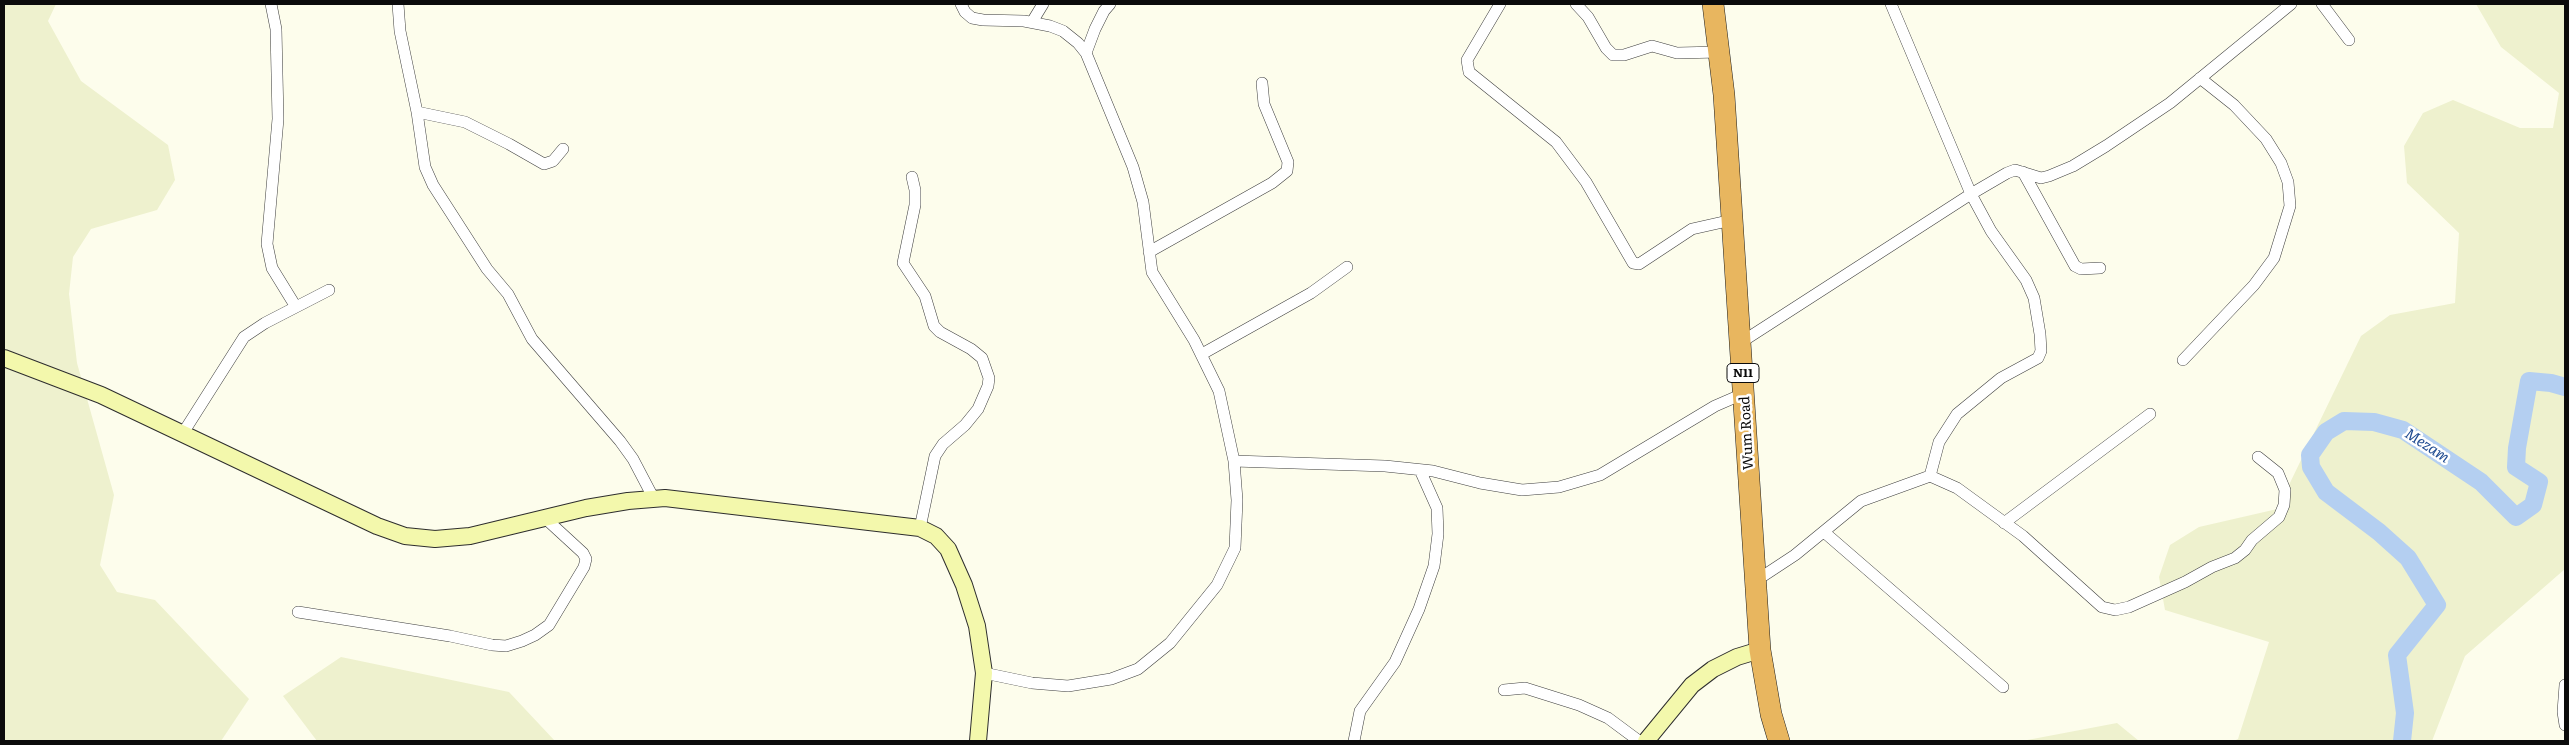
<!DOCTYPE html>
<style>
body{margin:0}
#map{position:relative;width:2569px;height:745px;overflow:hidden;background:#fdfdec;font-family:Literata,serif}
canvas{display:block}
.frame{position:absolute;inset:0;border:5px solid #0b0b0b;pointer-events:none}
</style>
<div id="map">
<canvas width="2569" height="745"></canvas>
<div class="frame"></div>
</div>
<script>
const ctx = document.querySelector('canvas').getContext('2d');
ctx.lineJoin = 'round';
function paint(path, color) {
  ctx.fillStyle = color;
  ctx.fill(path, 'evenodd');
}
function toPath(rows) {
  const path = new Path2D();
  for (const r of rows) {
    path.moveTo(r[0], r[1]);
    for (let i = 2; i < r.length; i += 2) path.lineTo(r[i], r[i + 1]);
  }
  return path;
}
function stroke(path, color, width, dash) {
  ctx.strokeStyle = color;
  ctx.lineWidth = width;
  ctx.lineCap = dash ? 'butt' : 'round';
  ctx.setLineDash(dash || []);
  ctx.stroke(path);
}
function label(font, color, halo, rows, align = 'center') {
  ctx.font = font + ' Literata,serif';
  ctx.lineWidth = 5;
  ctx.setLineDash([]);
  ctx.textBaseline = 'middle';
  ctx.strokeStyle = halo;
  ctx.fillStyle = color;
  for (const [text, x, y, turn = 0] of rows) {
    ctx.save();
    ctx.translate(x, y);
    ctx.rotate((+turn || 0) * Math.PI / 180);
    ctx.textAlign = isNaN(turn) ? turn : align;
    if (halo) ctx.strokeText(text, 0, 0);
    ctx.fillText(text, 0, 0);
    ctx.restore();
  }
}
const farmland = toPath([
 [6,4,56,4,48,21,81,81,168,145,175,180,157,210,91,229,73,257,69,294,77,363,114,495,100,565,117,592,155,600,249,699,221,741,4,741,4,6],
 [2476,4,2565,4,2565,569,2465,656,2432,741,2234,741,2238,739,2269,642,2165,610,2159,577,2170,545,2199,527,2286,507,2287,489,2361,336,2390,315,2455,303,2459,233,2407,183,2404,146,2423,113,2453,100,2520,128,2553,128,2559,93,2501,47],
 [341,657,509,692,555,741,317,741,283,696],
 [2117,723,2139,741,2022,741]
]);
const river = toPath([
 [2402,741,2405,713,2397,655,2437,605,2408,558,2379,532,2326,492,2311,467,2310,455,2326,432,2344,421,2374,422,2403,430,2481,482,2516,517,2533,505,2539,482,2516,467,2517,448,2529,381,2551,383,2565,387]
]);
const street = toPath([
 [271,4,276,29,278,119,267,244,272,268,296,307],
 [398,4,400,31,417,112,425,167,433,185,487,269,508,294,532,339,620,441,633,459,654,499],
 [961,4,965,12,972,18,983,20,1024,21,1050,26,1063,31,1078,43,1086,53,1133,167,1143,202,1152,272,1194,340,1219,391,1234,461,1237,500,1235,548,1217,585,1170,643,1138,669,1111,679,1068,686,1032,683,984,673],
 [1500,4,1467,60,1469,72,1556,142,1586,182,1633,263,1639,264,1692,229,1732,220],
 [1576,4,1588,17,1606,48,1613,55,1624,55,1652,46,1677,53,1719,52],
 [1891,4,1971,194,1991,231,2026,280,2034,298,2040,334,2041,351,2038,358,2001,378,1957,414,1939,442,1930,476],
 [2322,4,2349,40],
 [1032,22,1043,4],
 [1086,53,1095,29,1104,11,1110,4],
 [417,112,465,122,509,144,544,164,553,161,563,149],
 [2023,172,2075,266,2081,269,2100,268],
 [912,177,915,190,915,205,903,263,925,296,934,326,940,332,971,349,982,358,989,378,988,386,978,409,965,425,943,444,935,456,920,528],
 [1149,252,1272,183,1287,171,1288,162,1264,104,1262,83],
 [1740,343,1971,194,2007,173,2015,170,2041,178,2049,176,2073,166,2106,146,2170,103,2291,4],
 [1202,354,1311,293,1347,267],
 [2183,360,2254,285,2274,258,2290,206,2288,182,2281,163,2266,139,2234,105,2200,78],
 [183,433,244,337,265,323,329,290],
 [1234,461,1385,466,1433,471,1480,483,1522,490,1559,487,1600,475,1715,406,1745,393],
 [2004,523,2150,414],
 [1824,532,2003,687],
 [1754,582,1795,555,1861,501,1930,476,1957,488,2023,536,2102,607,2115,610,2129,607,2185,582,2212,567,2235,558,2245,550,2252,540,2279,517,2284,505,2285,490,2278,473,2258,457],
 [298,612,450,636,492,645,506,646,522,641,535,635,549,625,584,567,586,559,583,553,546,519],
 [2565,685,2563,712,2565,725],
 [1504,690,1525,688,1579,705,1608,718,1639,741],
 [1354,741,1360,711,1395,662,1419,609,1434,566,1438,534,1437,508,1420,470]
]);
const secondary = toPath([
 [4,358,101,395,377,526,405,536,435,539,470,536,586,508,628,501,665,498,920,528,936,536,948,549,964,585,977,626,984,673,978,741],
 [1646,741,1692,685,1713,669,1737,657,1760,650]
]);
const highway = toPath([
 [1713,4,1724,95,1760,650,1771,714,1779,741]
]);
const shields = [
 [1743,373,32]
];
const shieldNames = [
 ["N11",1743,373]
];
const streetNames = [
 ["Wum Road",1747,433,-93]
];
const waterNames = [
 ["Mezam",2427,446,33]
];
paint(farmland, '#eef1ce');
stroke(river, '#b4cff1', 18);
stroke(street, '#3e3e3e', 12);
stroke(secondary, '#2d2d2d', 18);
stroke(highway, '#1c1c1c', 22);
stroke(street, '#fff', 11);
stroke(secondary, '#f3f8ac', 16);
stroke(highway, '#e8b65f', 21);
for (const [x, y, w] of shields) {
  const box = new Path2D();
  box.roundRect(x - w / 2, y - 9.5, w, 19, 4);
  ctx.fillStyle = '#fff';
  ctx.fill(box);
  stroke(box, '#0b0b0b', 1);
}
label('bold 12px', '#0b0b0b', null, shieldNames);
label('14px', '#0b0b0b', '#fff', streetNames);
label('italic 15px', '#204c92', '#fff', waterNames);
</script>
